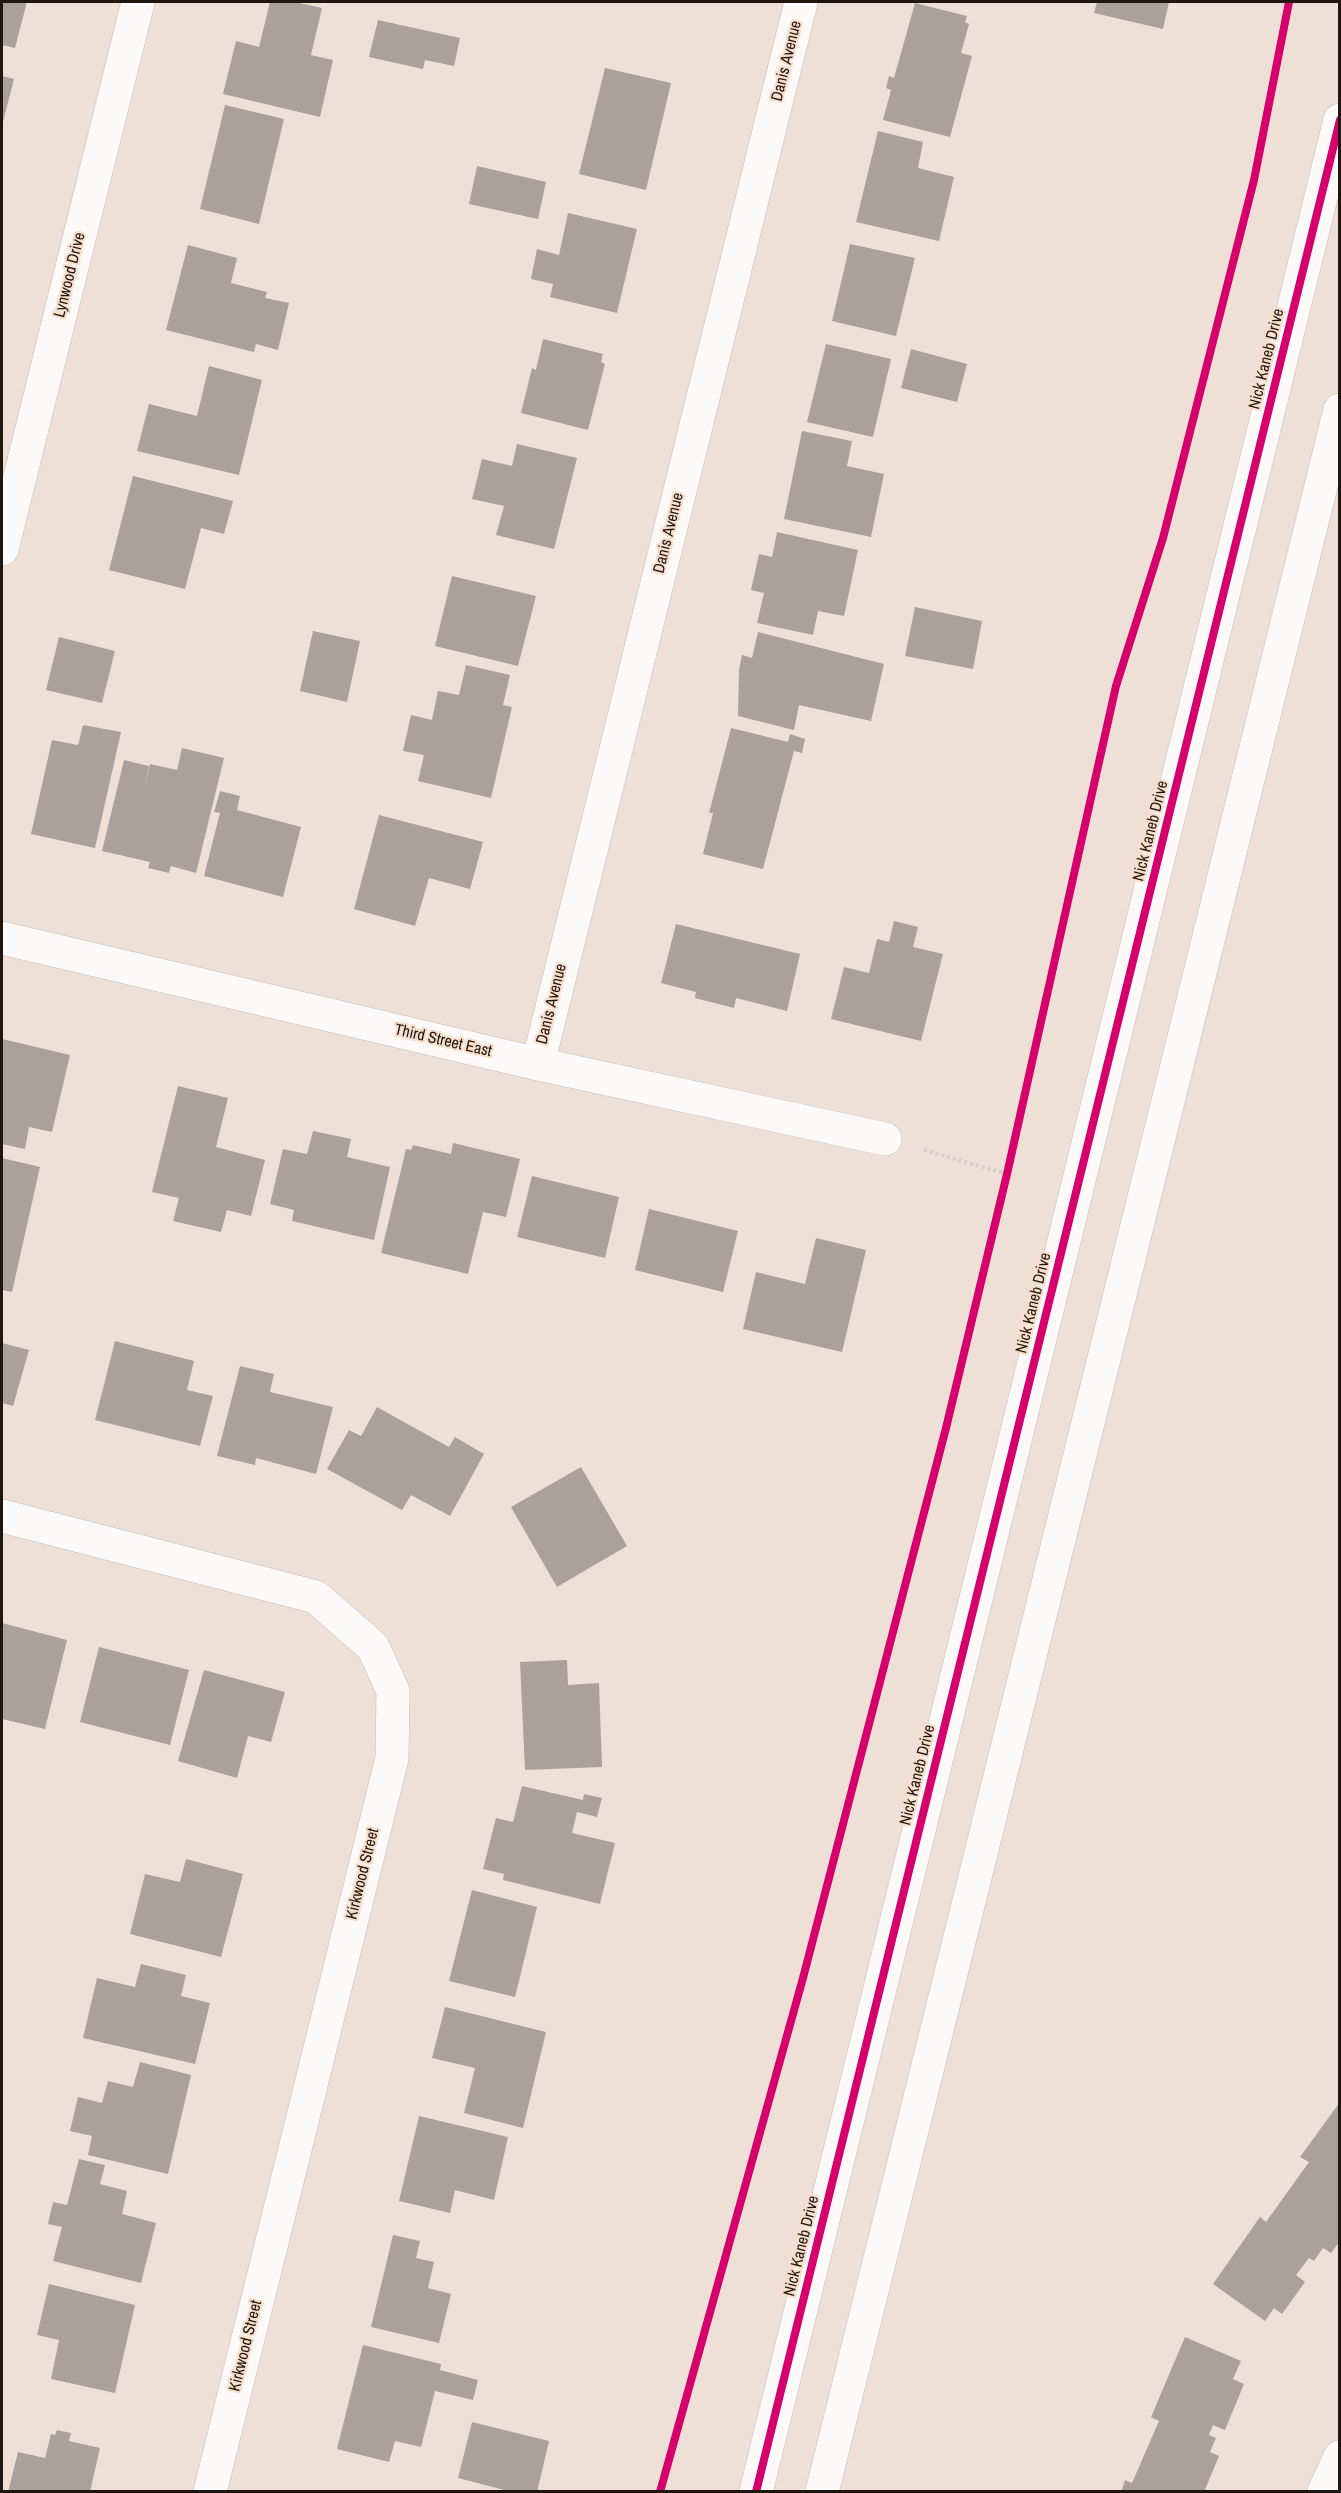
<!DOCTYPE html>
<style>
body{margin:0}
#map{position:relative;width:1341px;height:2493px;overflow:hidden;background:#eee0d7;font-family:"Archivo Narrow",sans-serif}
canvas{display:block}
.frame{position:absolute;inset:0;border:3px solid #1f1610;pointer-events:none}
</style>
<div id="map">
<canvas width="1341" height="2493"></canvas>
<div class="frame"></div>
</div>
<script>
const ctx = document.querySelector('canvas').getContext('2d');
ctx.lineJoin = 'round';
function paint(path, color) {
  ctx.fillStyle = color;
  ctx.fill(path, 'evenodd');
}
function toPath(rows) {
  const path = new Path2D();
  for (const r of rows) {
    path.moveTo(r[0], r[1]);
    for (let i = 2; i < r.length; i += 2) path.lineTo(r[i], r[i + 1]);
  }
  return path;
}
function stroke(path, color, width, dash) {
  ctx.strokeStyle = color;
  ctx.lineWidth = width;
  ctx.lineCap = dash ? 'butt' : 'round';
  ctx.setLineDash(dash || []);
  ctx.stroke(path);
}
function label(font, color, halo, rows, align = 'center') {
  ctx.font = font + ' "Archivo Narrow",sans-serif';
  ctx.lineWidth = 4.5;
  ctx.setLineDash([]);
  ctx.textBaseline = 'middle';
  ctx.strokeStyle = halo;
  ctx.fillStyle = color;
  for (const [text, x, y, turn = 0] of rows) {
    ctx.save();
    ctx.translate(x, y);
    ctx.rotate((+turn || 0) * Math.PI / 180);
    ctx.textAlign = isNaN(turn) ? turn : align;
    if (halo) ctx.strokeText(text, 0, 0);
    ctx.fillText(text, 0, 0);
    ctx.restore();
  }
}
const building = toPath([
 [2,2,27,2,15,48,2,45],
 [270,2,295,2,322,8,311,55,333,60,320,117,223,94,236,41,259,47],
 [1097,2,1169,2,1163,29,1094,13],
 [915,3,967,16,965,22,969,24,961,53,972,56,950,137,883,120,891,90,886,88,889,76,894,78],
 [378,20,460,38,454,66,425,60,423,69,369,57],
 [605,68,671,83,646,190,579,174],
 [2,76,14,79,2,126],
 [225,105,284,119,259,224,200,209],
 [878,131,923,142,918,168,954,177,939,241,856,222],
 [477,166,546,182,538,219,469,204],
 [568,213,637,229,617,313,550,297,553,284,531,279,537,249,559,255],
 [850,244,915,258,896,336,832,321],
 [188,245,237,258,231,283,267,292,265,298,289,303,278,350,256,344,254,352,166,330],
 [543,339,603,354,601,362,605,364,588,430,521,413,532,368,536,370],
 [826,344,891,359,873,437,807,422],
 [911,349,967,364,957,402,901,388],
 [209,366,262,380,239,475,137,451,149,404,197,416],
 [802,431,852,441,847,466,884,474,871,537,784,519],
 [517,444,577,458,554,549,496,535,504,506,472,499,482,459,512,466],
 [133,476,233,501,224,534,201,528,185,589,109,570],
 [777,532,858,550,844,616,818,611,813,635,757,623,764,593,751,590,759,554,772,557],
 [452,576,536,596,518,666,435,646],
 [915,607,982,621,973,669,905,656],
 [313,631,360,641,347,702,300,691],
 [758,632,884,664,871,721,799,705,794,730,738,716,739,670,742,655,752,658],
 [59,637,115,651,102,703,46,690],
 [466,665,510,675,503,705,512,707,491,798,418,781,424,755,403,751,411,715,432,720,438,691,459,695],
 [83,725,121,732,95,848,31,834,52,740,78,745],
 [731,728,788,742,790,734,805,739,802,753,794,751,763,869,703,854,713,813,709,813],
 [182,748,224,758,196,873,171,866,169,873,148,868,150,862,102,851,124,760,149,766,144,788,150,764,177,770],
 [220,791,240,796,237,810,301,827,283,897,204,876,220,813,214,812],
 [379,815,483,842,470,889,429,878,415,926,354,909],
 [894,921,918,927,913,947,943,954,921,1041,831,1019,844,967,869,973,877,939,889,942],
 [676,924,800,954,787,1011,736,998,734,1008,695,998,696,992,661,983],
 [2,1039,70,1055,52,1132,29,1127,25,1149,2,1144],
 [178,1086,228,1098,216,1147,265,1160,251,1216,227,1210,221,1232,173,1221,179,1198,152,1192],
 [313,1131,351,1139,347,1157,390,1167,374,1240,292,1221,294,1210,270,1204,283,1149,307,1154],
 [453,1143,520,1159,506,1217,483,1212,468,1274,381,1253,406,1149,411,1150,413,1145,451,1154],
 [2,1158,40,1167,12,1292,2,1290],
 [532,1176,619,1197,605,1258,517,1237],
 [649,1209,738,1231,723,1292,635,1270],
 [816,1238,866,1250,842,1352,743,1329,756,1272,805,1284],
 [115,1341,194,1361,187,1390,213,1396,200,1446,95,1420],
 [2,1343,29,1350,13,1406,2,1403],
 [240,1366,274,1374,270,1392,333,1407,316,1474,256,1458,255,1465,217,1456],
 [377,1407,449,1447,455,1437,484,1454,450,1516,411,1495,402,1510,327,1469,349,1430,361,1436],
 [581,1467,627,1546,557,1587,511,1507],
 [2,1623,67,1640,45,1729,2,1719],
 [99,1647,189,1670,170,1745,80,1722],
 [567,1660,568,1685,599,1683,602,1767,525,1770,520,1662],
 [204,1670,285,1692,271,1742,248,1736,237,1778,178,1761],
 [522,1786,583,1800,584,1794,602,1798,597,1817,577,1812,572,1833,615,1843,600,1904,503,1880,504,1874,483,1869,496,1818,513,1822],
 [186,1859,243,1874,221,1957,130,1934,145,1874,180,1882],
 [472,1890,537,1907,515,1997,449,1981],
 [141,1964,186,1975,181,1996,210,2003,195,2064,83,2038,97,1978,135,1987],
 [445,2007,546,2032,523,2128,464,2113,475,2068,432,2058],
 [140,2062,191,2075,168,2174,88,2155,92,2136,70,2131,78,2097,102,2103,108,2081,133,2087],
 [1340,2102,1340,2241,1331,2253,1323,2248,1314,2261,1309,2258,1296,2275,1305,2282,1282,2314,1274,2308,1265,2321,1213,2284,1260,2217,1266,2222,1309,2162,1300,2157],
 [419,2116,508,2137,494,2200,455,2190,450,2213,399,2201],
 [79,2159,105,2165,100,2184,127,2191,122,2214,156,2223,141,2283,53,2261,62,2227,48,2224,53,2202,67,2205],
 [393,2235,420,2241,416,2258,434,2262,428,2288,451,2294,439,2343,371,2327],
 [49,2284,135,2305,115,2393,51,2379,59,2340,37,2335],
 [1185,2337,1241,2361,1233,2379,1244,2384,1225,2430,1213,2425,1209,2435,1216,2438,1210,2452,1219,2456,1204,2492,1121,2492,1125,2480,1132,2483,1159,2421,1151,2417],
 [363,2345,441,2364,440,2370,478,2380,473,2400,435,2391,421,2447,395,2441,389,2462,337,2449],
 [472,2422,549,2441,537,2492,512,2492,458,2478],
 [57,2430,71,2433,69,2441,100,2448,90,2492,8,2492,18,2452,45,2458,51,2434,55,2435]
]);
const path = toPath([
 [924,1150,1007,1174]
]);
const street = toPath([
 [2,549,138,2],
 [2,938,538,1064,885,1139],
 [538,1064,801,2],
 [2,1516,316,1597,373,1647,393,1691,392,1758,210,2492],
 [1324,2492,1340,2457]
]);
const secondary = toPath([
 [756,2492,1340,120],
 [822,2492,1340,410]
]);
const cycleway = toPath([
 [660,2492,803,1978,946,1428,1007,1174,1116,686,1163,538,1254,180,1289,2],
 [756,2492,1340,120]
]);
const streetNames = [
 ["Danis Avenue",787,61,-76],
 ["Lynwood Drive",70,275,-76],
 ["Nick Kaneb Drive",1267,359,-76],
 ["Danis Avenue",669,533,-76],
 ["Nick Kaneb Drive",1151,831,-76],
 ["Danis Avenue",552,1004,-76],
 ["Third Street East",443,1041,13],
 ["Nick Kaneb Drive",1034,1303,-76],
 ["Nick Kaneb Drive",918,1775,-76],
 ["Kirkwood Street",363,1874,-76],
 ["Nick Kaneb Drive",802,2246,-76],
 ["Kirkwood Street",246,2346,-76]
];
paint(building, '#aba19a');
stroke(street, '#c6bcb4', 34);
stroke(secondary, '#c6bcb4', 34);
stroke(path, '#d3cfcc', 4, [3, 3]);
stroke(street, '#fcfaf9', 33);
stroke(secondary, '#fcfaf9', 33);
stroke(cycleway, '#d6006c', 8);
label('16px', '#1f1610', '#f8decd', streetNames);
</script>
